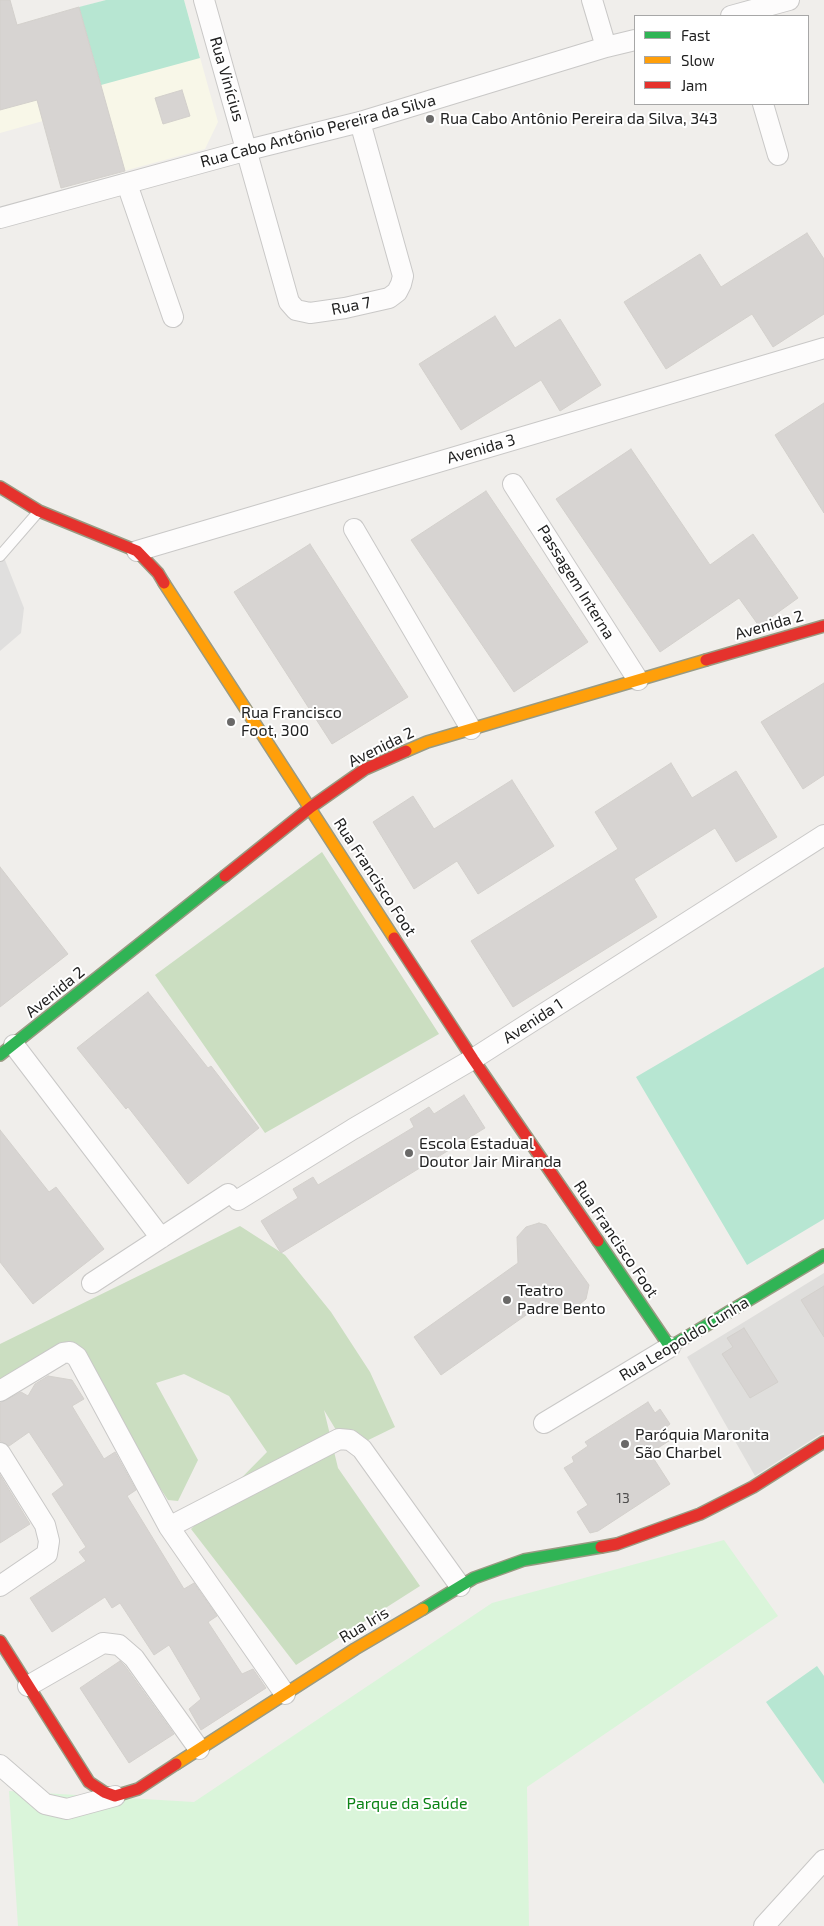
<!DOCTYPE html>
<meta charset="utf-8">
<style>
body{margin:0}
#map{position:relative;width:824px;height:1926px;overflow:hidden;background:#f0eeeb;font-family:"Exo 2",sans-serif}
canvas{display:block}
.legend{position:absolute;left:634px;top:15px;width:175px;height:90px;box-sizing:border-box;background:#fff;border:1px solid #a7a7a7;margin:0;padding:6px 9px;list-style:none;font-size:15px;color:#222}
.legend li{display:flex;align-items:center;gap:10px;height:25px}
.legend b{width:25px;border:1px solid #a7a7a7}
</style>
<div id="map">
<canvas width="824" height="1926"></canvas>
<ul class="legend">
<li><b style="height:6px;background:#30b455"></b>Fast</li>
<li><b style="height:6px;background:#ff9f0a"></b>Slow</li>
<li><b style="height:6px;background:#e5322d"></b>Jam</li>
</ul>
</div>
<script>
const ctx = document.querySelector('canvas').getContext('2d');
ctx.lineJoin = 'round';
function paint(path, color) {
  ctx.fillStyle = color;
  ctx.fill(path, 'evenodd');
}
function toPath(rows) {
  const path = new Path2D();
  for (const r of rows) {
    path.moveTo(r[0], r[1]);
    for (let i = 2; i < r.length; i += 2) path.lineTo(r[i], r[i + 1]);
  }
  return path;
}
function stroke(path, color, width, dash) {
  ctx.strokeStyle = color;
  ctx.lineWidth = width;
  ctx.lineCap = dash ? 'butt' : 'round';
  ctx.setLineDash(dash || []);
  ctx.stroke(path);
}
function label(font, color, halo, rows, align = 'center') {
  ctx.font = font + ' "Exo 2",sans-serif';
  ctx.lineWidth = 4;
  ctx.setLineDash([]);
  ctx.textBaseline = 'middle';
  ctx.strokeStyle = halo;
  ctx.fillStyle = color;
  for (const [text, x, y, turn = 0] of rows) {
    ctx.save();
    ctx.translate(x, y);
    ctx.rotate((+turn || 0) * Math.PI / 180);
    ctx.textAlign = isNaN(turn) ? turn : align;
    if (halo) ctx.strokeText(text, 0, 0);
    ctx.fillText(text, 0, 0);
    ctx.restore();
  }
}
const residential = toPath([
 [824,1273,824,1432,755,1476,687,1357]
]);
const education = toPath([
 [0,0,17,25,106,0,184,0,218,122,205,149,61,188,43,121,0,133]
]);
const forest = toPath([
 [322,852,439,1034,265,1133,155,975],
 [240,1226,285,1255,331,1312,370,1372,395,1427,348,1450,324,1410,338,1468,420,1586,296,1665,191,1529,267,1452,229,1396,184,1374,156,1383,198,1460,178,1501,168,1500,74,1359,0,1400,0,1344]
]);
const park = toPath([
 [724,1540,778,1616,527,1787,529,1926,18,1926,9,1791,194,1802,492,1603]
]);
const pitch = toPath([
 [106,0,184,0,200,58,101,85,79,7],
 [824,967,824,1219,747,1265,636,1077],
 [817,1666,824,1676,824,1784,766,1702]
]);
const parking = toPath([
 [0,553,5,560,24,608,21,633,0,651]
]);
const building = toPath([
 [0,0,10,0,17,25,79,7,125,171,61,188,37,100,0,110,0,0],
 [182,90,190,116,163,124,155,98,182,90],
 [807,233,824,259,824,314,773,347,752,314,666,369,624,302,700,254,721,287,807,233],
 [495,316,515,348,560,319,601,385,560,411,541,380,461,430,419,364,495,316],
 [824,403,824,513,775,435,824,403],
 [631,449,710,565,753,534,798,598,759,626,739,598,660,652,556,499,631,449],
 [486,491,588,642,514,692,411,540,486,491],
 [310,544,408,697,332,744,234,592,310,544],
 [824,683,824,775,803,789,761,722,824,683],
 [671,763,692,798,736,771,777,837,736,862,715,828,634,879,657,917,513,1007,471,941,618,849,595,812,671,763],
 [512,780,554,846,478,894,457,861,414,889,373,822,413,796,434,829,512,780],
 [0,867,68,954,0,1007,0,867],
 [148,992,208,1068,211,1066,259,1128,188,1184,128,1107,126,1109,77,1048,148,992],
 [464,1095,485,1128,281,1253,261,1221,298,1198,293,1189,313,1177,318,1185,414,1127,410,1119,429,1107,434,1114,464,1095],
 [0,1130,49,1192,56,1187,104,1249,33,1304,0,1262,0,1130],
 [539,1223,546,1225,589,1285,586,1299,575,1308,568,1309,561,1309,546,1301,441,1375,414,1337,518,1263,517,1237,526,1227,539,1223],
 [824,1286,824,1337,801,1300,824,1286],
 [744,1328,778,1382,750,1398,722,1354,733,1347,727,1338,744,1328],
 [48,1376,72,1380,84,1399,72,1406,104,1459,115,1452,136,1490,127,1496,184,1589,194,1583,217,1616,208,1622,242,1674,253,1669,266,1688,201,1730,189,1709,201,1699,169,1645,154,1655,120,1603,112,1608,105,1597,52,1632,30,1598,86,1561,79,1552,86,1547,52,1494,64,1485,29,1432,9,1446,0,1441,0,1403,21,1392,28,1396,35,1384,48,1376],
 [648,1402,655,1413,660,1409,670,1424,665,1428,672,1439,650,1453,670,1484,598,1531,590,1533,577,1512,588,1505,564,1468,574,1462,572,1457,588,1446,585,1442,648,1402],
 [0,1475,30,1524,0,1543,0,1475],
 [120,1661,125,1666,174,1734,129,1763,80,1688,120,1661]
]);
const lane = toPath([
 [0,556,39,511]
]);
const street = toPath([
 [204,0,289,302,296,310,310,313,345,308,389,298,397,292,401,284,403,276,360,122],
 [592,0,606,47],
 [731,16,789,0],
 [763,104,778,155],
 [127,184,173,317],
 [0,218,248,150,360,122,606,47,635,40],
 [513,484,638,680],
 [354,529,471,729],
 [137,551,824,348],
 [14,1045,161,1238],
 [238,1200,353,1129,473,1059,824,835],
 [92,1283,228,1194],
 [0,1391,63,1353,70,1352,77,1357,169,1527,285,1694],
 [544,1423,670,1347],
 [0,1453,45,1525,49,1541,47,1554,0,1586],
 [169,1527,339,1439,350,1440,362,1449,460,1586],
 [28,1686,103,1643,119,1645,134,1658,199,1749],
 [0,1765,45,1804,67,1809,115,1796],
 [764,1926,824,1860]
]);
const fast = toPath([
 [0,1055,225,876],
 [598,1241,670,1347,824,1255],
 [423,1609,474,1578,524,1560,601,1547]
]);
const slow = toPath([
 [164,583,394,938],
 [406,751,427,742,706,660],
 [176,1764,355,1649,423,1609]
]);
const jam = toPath([
 [0,487,39,511,137,551,158,573,164,583],
 [706,660,824,626],
 [225,876,311,807,365,769,406,751],
 [394,938,473,1059,598,1241],
 [601,1547,617,1544,700,1514,753,1487,824,1442],
 [0,1641,89,1782,104,1792,115,1796,138,1789,176,1764]
]);
const markers = [
 [430,119,5,"#6a6968"],
 [231,722,5,"#6a6968"],
 [409,1153,5,"#6a6968"],
 [507,1300,5,"#6a6968"],
 [625,1444,5,"#6a6968"]
];
const numberNames = [
 ["13",623,1498]
];
const streetNames = [
 ["Rua Vinícius",227,79,74],
 ["Rua Cabo Antônio Pereira da Silva",318,131,-15],
 ["Rua 7",351,306,-11],
 ["Avenida 3",481,449,-16],
 ["Passagem Interna",576,582,58],
 ["Avenida 2",769,625,-16],
 ["Avenida 2",381,747,-26],
 ["Rua Francisco Foot",375,877,57],
 ["Avenida 2",55,992,-39],
 ["Avenida 1",533,1021,-33],
 ["Rua Francisco Foot",616,1239,56],
 ["Rua Leopoldo Cunha",684,1339,-31],
 ["Rua Iris",364,1625,-31]
];
const poiNames = [
 ["Rua Cabo Antônio Pereira da Silva, 343",440,119],
 ["Rua Francisco",241,713],
 ["Foot, 300",241,731],
 ["Escola Estadual",419,1144],
 ["Doutor Jair Miranda",419,1162],
 ["Teatro",517,1291],
 ["Padre Bento",517,1309],
 ["Paróquia Maronita",635,1435],
 ["São Charbel",635,1453]
];
const parkNames = [
 ["Parque da Saúde",407,1804]
];
paint(residential, '#dfdedc');
paint(education, '#f8f7e8');
paint(forest, '#cbdec1');
paint(park, '#daf5da');
paint(pitch, '#b7e6d2');
paint(parking, '#e0dfde');
paint(building, '#d7d4d2');
stroke(building, '#d3d0cc', 1);
stroke(lane, '#c9c8c7', 12);
stroke(street, '#c9c8c7', 22);
stroke(fast, '#999a82', 14);
stroke(slow, '#999a82', 14);
stroke(jam, '#999a82', 14);
stroke(lane, '#fdfcfc', 10);
stroke(street, '#fdfcfc', 20);
stroke(fast, '#30b455', 11);
stroke(slow, '#ff9f0a', 11);
stroke(jam, '#e5322d', 11);
for (const [x, y, r, color] of markers) {
  const dot = new Path2D();
  dot.arc(x, y, r, 0, 2 * Math.PI);
  ctx.fillStyle = color;
  ctx.fill(dot);
  stroke(dot, '#fff', 2);
}
label('14px', '#4f4e4e', null, numberNames);
label('16px', '#222', '#fff', streetNames);
label('16px', '#222', '#fff', poiNames, 'left');
label('16px', '#0c8416', '#fff', parkNames);
</script>
